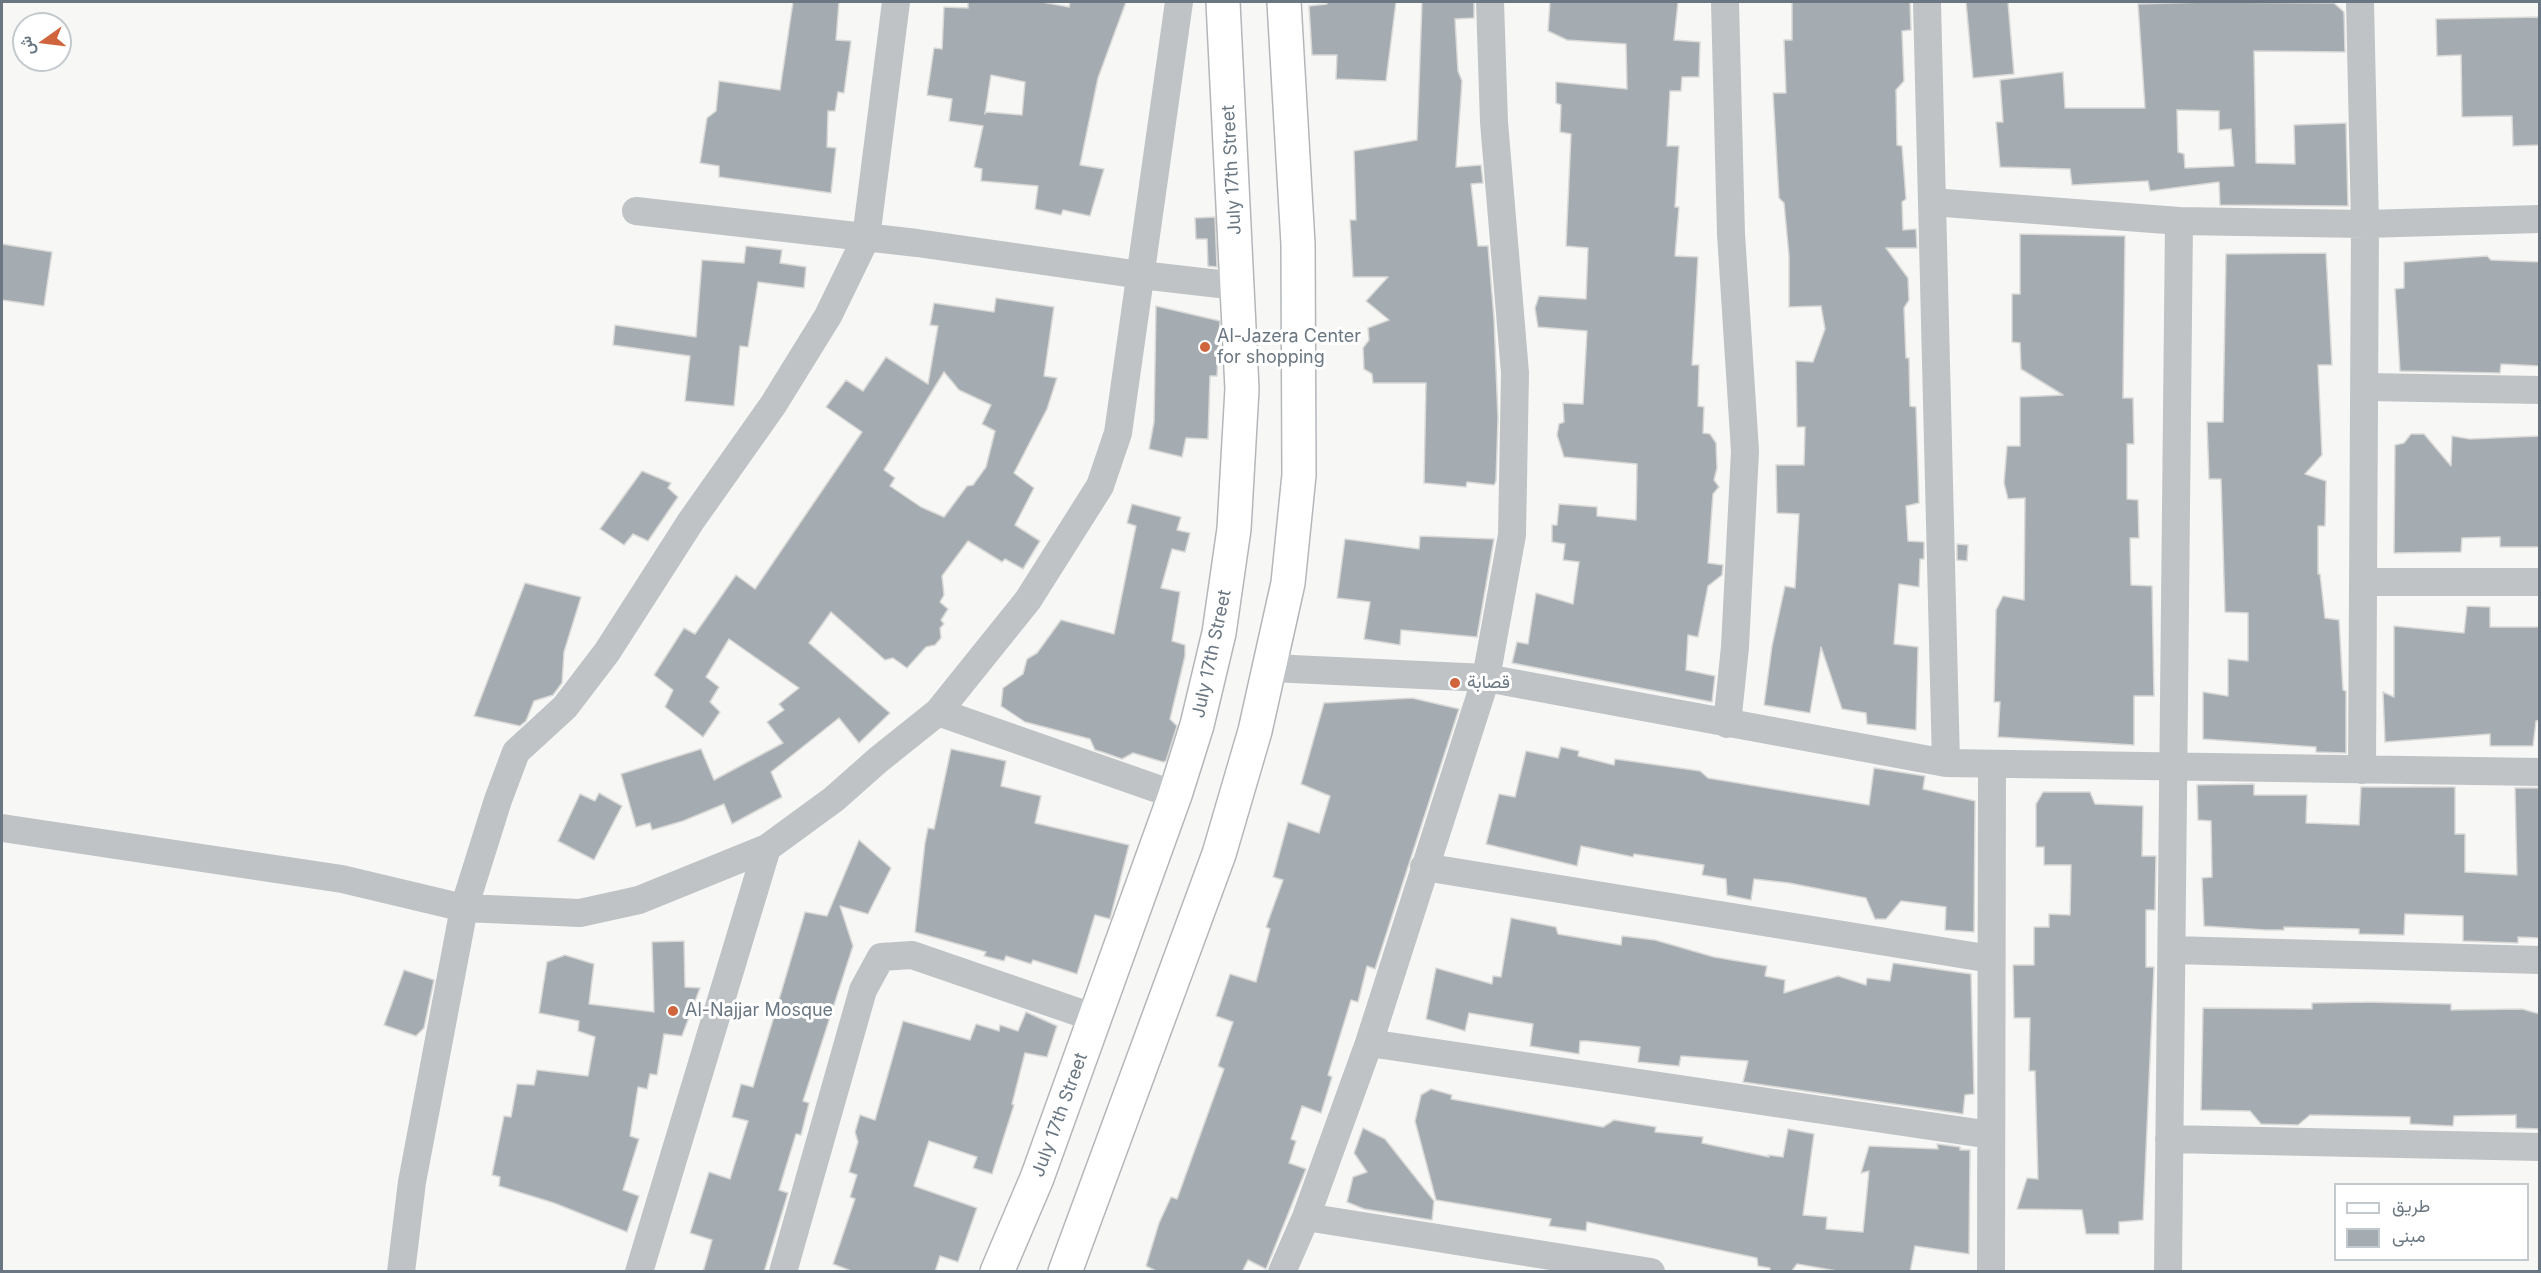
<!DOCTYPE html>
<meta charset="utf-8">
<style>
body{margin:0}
#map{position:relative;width:2541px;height:1273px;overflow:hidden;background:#f7f7f5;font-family:Inter,Vazirmatn,sans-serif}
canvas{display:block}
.frame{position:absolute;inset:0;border:3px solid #6a7782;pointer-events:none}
.legend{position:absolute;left:2334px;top:1183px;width:195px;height:78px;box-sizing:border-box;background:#fff;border:2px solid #c3c9cd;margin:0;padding:8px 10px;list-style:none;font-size:18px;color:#6a7782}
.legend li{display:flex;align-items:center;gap:12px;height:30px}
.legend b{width:30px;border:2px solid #c3c9cd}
.north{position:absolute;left:12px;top:12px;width:60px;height:60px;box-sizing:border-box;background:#fff;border:2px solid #c3c9cd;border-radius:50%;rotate:256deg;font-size:16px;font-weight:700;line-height:24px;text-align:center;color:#6a7782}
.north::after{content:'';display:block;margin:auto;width:21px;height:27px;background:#cf643d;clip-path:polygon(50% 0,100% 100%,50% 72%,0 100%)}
</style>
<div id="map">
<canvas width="2541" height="1273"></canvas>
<div class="frame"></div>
<ul class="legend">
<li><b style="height:8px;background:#fff"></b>طريق</li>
<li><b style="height:16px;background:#a5acb1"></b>مبنى</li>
</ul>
<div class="north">ش</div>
</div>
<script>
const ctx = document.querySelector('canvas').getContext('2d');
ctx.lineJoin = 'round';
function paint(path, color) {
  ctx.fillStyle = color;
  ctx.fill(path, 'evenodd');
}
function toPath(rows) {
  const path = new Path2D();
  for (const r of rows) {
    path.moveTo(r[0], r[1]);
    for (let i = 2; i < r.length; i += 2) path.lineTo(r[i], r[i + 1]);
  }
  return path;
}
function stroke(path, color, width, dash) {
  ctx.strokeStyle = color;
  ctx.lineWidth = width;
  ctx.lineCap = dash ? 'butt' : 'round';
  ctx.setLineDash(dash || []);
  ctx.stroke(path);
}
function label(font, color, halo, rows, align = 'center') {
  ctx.font = font + ' Inter,Vazirmatn,sans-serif';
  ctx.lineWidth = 6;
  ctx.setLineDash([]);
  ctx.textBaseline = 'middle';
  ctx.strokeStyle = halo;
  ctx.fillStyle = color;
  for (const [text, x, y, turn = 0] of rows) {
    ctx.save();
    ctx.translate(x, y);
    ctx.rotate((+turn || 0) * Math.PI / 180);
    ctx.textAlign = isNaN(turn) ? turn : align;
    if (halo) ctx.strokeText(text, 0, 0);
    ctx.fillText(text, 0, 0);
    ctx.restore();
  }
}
const building = toPath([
 [793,2,839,2,836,40,851,41,844,93,838,92,835,111,828,111,827,147,836,148,831,193,719,177,719,166,700,163,707,118,716,111,719,81,780,90,793,2],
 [968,2,1042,2,1069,7,1070,2,1126,2,1098,78,1080,165,1104,169,1090,216,1063,210,1061,215,1035,209,1038,186,981,181,982,169,974,167,983,126,949,121,952,99,927,95,934,48,942,49,944,7,968,8,968,2],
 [991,75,1025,82,1022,115,986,112,985,114,991,75],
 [1326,2,1396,2,1386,81,1336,79,1337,55,1312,55,1309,6,1327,4,1326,2],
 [1422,2,1474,2,1474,18,1455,19,1458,71,1462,81,1456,167,1481,165,1483,183,1471,184,1478,246,1488,246,1494,318,1498,418,1496,481,1494,485,1467,482,1466,487,1424,483,1426,383,1373,383,1372,374,1364,369,1363,348,1369,340,1368,328,1389,320,1366,301,1388,277,1353,277,1350,220,1356,220,1354,151,1417,140,1422,2],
 [1550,2,1678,2,1674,40,1700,42,1699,77,1682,77,1681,91,1670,91,1667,146,1679,146,1675,207,1679,207,1675,256,1698,257,1692,365,1699,365,1698,406,1704,407,1703,433,1710,434,1716,443,1717,468,1714,480,1719,487,1713,494,1708,563,1723,565,1722,575,1708,586,1698,637,1688,635,1686,670,1715,676,1712,702,1512,663,1517,642,1528,644,1536,593,1573,604,1579,562,1563,560,1565,544,1552,542,1552,525,1557,525,1559,504,1597,507,1597,516,1636,520,1637,464,1564,457,1557,435,1559,424,1564,422,1563,403,1583,404,1587,331,1538,327,1535,308,1539,296,1586,299,1588,248,1566,246,1571,134,1560,132,1561,105,1556,103,1556,82,1627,89,1626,44,1567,40,1548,31,1550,2],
 [1792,2,1910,2,1911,30,1902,31,1904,81,1896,90,1897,145,1902,146,1906,199,1902,202,1903,230,1916,229,1917,248,1886,248,1908,278,1909,300,1904,308,1906,358,1909,358,1910,406,1916,407,1919,503,1906,506,1908,541,1924,542,1924,559,1920,559,1919,587,1899,584,1894,644,1918,647,1916,730,1867,724,1866,713,1842,709,1821,647,1810,713,1764,705,1772,646,1785,586,1795,588,1799,514,1777,513,1776,465,1804,465,1805,427,1797,427,1796,361,1813,362,1825,329,1821,306,1789,307,1789,256,1784,203,1779,198,1773,93,1786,93,1784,40,1792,40,1792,2],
 [1966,2,2008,2,2014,74,1973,78,1966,2],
 [2205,2,2334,3,2344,12,2345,52,2254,51,2256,163,2295,164,2294,125,2346,123,2348,206,2220,205,2219,182,2150,191,2148,181,2072,185,2070,169,2000,167,1996,122,2003,122,2000,80,2063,72,2065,108,2145,108,2138,4,2205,2],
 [2177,110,2219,111,2219,130,2231,129,2234,166,2185,168,2184,154,2178,152,2177,110],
 [2540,17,2540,145,2513,146,2512,116,2462,117,2461,55,2437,56,2436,19,2540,17],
 [1215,217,1217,267,1208,266,1207,239,1196,239,1195,218,1215,217],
 [2020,234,2125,236,2123,398,2133,398,2134,444,2127,444,2127,499,2138,500,2139,538,2130,538,2131,585,2152,586,2154,696,2134,696,2134,745,1998,737,2000,702,1994,702,1996,610,2003,596,2024,600,2025,498,2008,499,2004,483,2007,446,2020,446,2020,397,2063,395,2021,369,2020,343,2012,342,2012,294,2020,294,2020,234],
 [2,244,52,252,44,306,2,300,2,244],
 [746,246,782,250,780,263,806,267,804,288,758,282,748,347,740,346,734,406,685,401,690,356,613,345,615,325,696,337,702,260,744,263,746,246],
 [2326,253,2332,365,2318,365,2322,455,2305,474,2326,481,2325,526,2318,526,2318,574,2320,574,2325,618,2339,620,2343,690,2346,691,2346,753,2316,752,2316,747,2203,739,2203,692,2228,696,2228,659,2248,661,2248,613,2225,612,2221,479,2209,479,2207,422,2223,422,2226,254,2326,253],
 [2487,256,2491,260,2540,262,2540,366,2501,364,2500,373,2400,371,2395,289,2404,288,2404,262,2487,256],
 [996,298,1054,307,1044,376,1057,378,1047,409,1014,473,1034,488,1015,525,1040,541,1023,569,1005,559,1002,562,968,541,942,576,944,595,940,602,948,609,941,620,944,624,940,628,941,638,935,645,926,647,907,668,893,658,885,660,831,612,809,643,890,713,859,743,839,718,771,772,782,797,732,824,724,804,683,821,652,830,650,823,636,827,621,774,701,749,714,780,783,743,767,722,784,710,779,704,799,688,729,639,706,677,719,687,710,702,720,712,703,737,665,707,673,690,654,675,684,628,695,634,736,575,755,589,862,432,826,407,846,380,863,391,886,357,928,384,938,326,930,325,934,303,994,312,996,298],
 [944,372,959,390,991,405,982,424,995,431,986,467,973,485,967,486,944,517,921,507,890,486,895,478,884,470,944,372],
 [1156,306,1220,321,1217,376,1210,376,1208,439,1186,438,1182,457,1149,449,1154,422,1156,306],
 [2411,434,2424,434,2451,466,2452,436,2470,439,2540,436,2540,547,2500,547,2500,537,2462,538,2461,552,2394,553,2395,445,2404,443,2411,434],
 [642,471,671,483,668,488,678,497,648,541,633,534,624,545,600,529,642,471],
 [1132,504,1181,517,1177,530,1190,533,1185,552,1172,549,1161,588,1180,592,1172,641,1185,645,1185,656,1170,719,1177,726,1166,761,1163,762,1133,753,1122,759,1102,752,1095,750,1090,739,1025,722,1001,706,1003,688,1023,674,1027,659,1037,653,1061,620,1114,634,1136,526,1127,523,1132,504],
 [1420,536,1494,539,1477,637,1401,630,1400,645,1364,639,1370,602,1337,598,1345,539,1419,549,1420,536],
 [1957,544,1968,545,1967,561,1957,560,1957,544],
 [525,583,581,597,564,652,562,683,553,695,534,701,526,721,520,726,474,716,525,583],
 [2467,606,2490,607,2490,627,2540,627,2540,720,2536,721,2533,746,2490,746,2490,734,2385,742,2383,692,2394,697,2394,626,2464,633,2467,606],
 [1412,698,1459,709,1375,969,1367,966,1358,1002,1351,1000,1328,1075,1332,1077,1321,1113,1302,1106,1291,1139,1296,1141,1289,1163,1306,1169,1266,1269,1248,1260,1242,1272,1158,1272,1146,1266,1159,1223,1171,1197,1177,1199,1224,1069,1218,1066,1233,1022,1216,1016,1230,974,1256,982,1270,929,1266,927,1283,880,1273,877,1288,822,1319,833,1330,796,1301,784,1324,703,1412,698],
 [1561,747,1579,751,1578,756,1614,765,1615,759,1700,771,1708,778,1869,805,1874,768,1925,776,1923,789,1975,801,1974,932,1945,930,1946,907,1901,901,1886,919,1875,919,1866,898,1789,883,1754,879,1751,900,1727,895,1726,879,1702,875,1704,865,1634,854,1633,857,1581,846,1577,866,1486,844,1499,794,1515,797,1526,751,1558,758,1561,747],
 [951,749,1006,761,1001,786,1041,796,1035,823,1129,845,1110,919,1095,915,1077,974,1033,960,1031,964,1006,956,1004,961,984,956,986,952,915,932,925,843,928,828,934,829,951,749],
 [2254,784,2254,795,2307,795,2306,823,2359,825,2361,787,2455,787,2455,834,2465,834,2465,872,2517,875,2515,788,2540,788,2540,938,2518,937,2518,943,2463,941,2463,916,2405,914,2404,935,2359,934,2359,929,2284,927,2284,930,2266,930,2204,926,2202,878,2212,877,2211,821,2198,820,2197,785,2254,784],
 [2043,792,2090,792,2095,804,2143,806,2142,856,2156,856,2155,910,2146,910,2146,967,2154,967,2143,1220,2119,1222,2119,1234,2086,1234,2082,1210,2017,1209,2027,1178,2038,1179,2035,1071,2029,1071,2030,1018,2014,1018,2013,965,2034,965,2034,927,2049,927,2049,914,2070,915,2071,865,2044,865,2044,847,2036,847,2036,804,2043,792],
 [599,793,622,806,594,860,558,841,580,794,595,801,599,793],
 [859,840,891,868,868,914,840,906,853,946,803,1101,809,1103,801,1135,796,1134,779,1190,788,1193,764,1272,703,1272,712,1240,690,1233,709,1172,730,1179,748,1121,732,1117,741,1084,753,1087,805,912,827,916,859,840],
 [1511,918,1556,927,1558,934,1621,945,1622,936,1655,940,1714,957,1767,966,1765,976,1785,980,1784,993,1838,976,1866,985,1867,978,1890,981,1893,963,1971,974,1974,1094,1965,1095,1963,1114,1743,1082,1748,1061,1681,1056,1679,1066,1638,1062,1640,1047,1587,1041,1580,1041,1579,1054,1530,1046,1533,1024,1469,1013,1465,1031,1426,1019,1436,968,1492,984,1493,976,1501,977,1511,918],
 [684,941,685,987,700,988,682,1036,664,1034,657,1075,650,1074,647,1089,638,1087,630,1136,639,1139,623,1190,639,1196,627,1232,554,1203,499,1186,500,1177,492,1175,504,1116,511,1117,517,1084,534,1085,537,1070,588,1076,595,1037,578,1031,579,1021,539,1013,547,962,565,955,594,964,589,1004,654,1012,652,942,684,941],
 [404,970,434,980,424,1028,416,1036,384,1025,404,970],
 [2366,1002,2451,1004,2451,1010,2522,1009,2540,1014,2540,1129,2516,1128,2516,1115,2454,1116,2453,1126,2410,1124,2410,1117,2310,1115,2298,1125,2261,1124,2250,1111,2201,1110,2203,1008,2312,1009,2312,1003,2366,1002],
 [1026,1012,1057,1026,1047,1057,1025,1053,1012,1104,1014,1105,992,1174,973,1168,977,1157,929,1141,914,1186,977,1208,958,1262,940,1256,935,1272,854,1272,833,1264,855,1199,850,1197,857,1175,849,1172,858,1142,855,1132,860,1115,875,1120,903,1021,970,1040,976,1024,999,1031,1000,1025,1018,1031,1026,1012],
 [1431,1089,1452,1095,1451,1099,1603,1127,1614,1120,1656,1127,1655,1132,1703,1137,1702,1143,1769,1157,1768,1155,1783,1157,1788,1129,1814,1134,1803,1215,1827,1217,1826,1229,1863,1232,1869,1171,1861,1173,1869,1146,1938,1149,1937,1144,1960,1147,1960,1150,1970,1150,1969,1254,1915,1246,1910,1272,1843,1272,1797,1264,1791,1272,1770,1272,1770,1268,1758,1266,1757,1258,1587,1222,1586,1231,1549,1226,1551,1219,1436,1200,1415,1121,1421,1095,1431,1089],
 [1363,1128,1385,1139,1434,1201,1432,1220,1364,1209,1347,1202,1353,1177,1367,1172,1354,1153,1363,1128]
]);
const minor = toPath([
 [1725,2,1731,234,1745,451,1735,647,1727,724],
 [1927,2,1946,763],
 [2360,2,2365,224,2362,770],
 [1932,202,2179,221,2365,224,2540,219],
 [636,211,917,243,1141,275,1237,286],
 [2365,387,2540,390],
 [2365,582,2540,582],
 [1271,668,1486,678,1946,763,2540,772],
 [938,712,1175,795],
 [2,828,342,879,464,908,580,913,639,900,767,848,834,799,878,760,938,712,1028,600,1100,486,1118,433,1179,2],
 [1424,867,1991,959],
 [2172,950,2540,960],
 [1369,1043,1991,1135],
 [2169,1139,2540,1147],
 [1306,1217,1651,1272],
 [401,1272,412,1182,464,908,498,800,516,752,565,707,607,652,691,521,773,405,828,316,866,238,896,2],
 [639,1272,767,848],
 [783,1272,863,990,881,957,912,955,1095,1018],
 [1282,1272,1306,1217,1369,1043,1486,678,1512,535,1515,373,1494,122,1490,2],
 [1991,1272,1992,765],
 [2168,1272,2179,221]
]);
const major = toPath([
 [997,1272,1037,1178,1175,795,1197,725,1219,633,1234,529,1242,389,1223,2],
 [1065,1272,1219,854,1255,731,1288,583,1299,475,1298,244,1284,2]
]);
const markers = [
 [1205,347,6,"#cf643d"],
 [1455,683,6,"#cf643d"],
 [673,1011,6,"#cf643d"]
];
const streetNames = [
 ["July 17th Street",1232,170,-93],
 ["July 17th Street",1212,654,-78],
 ["July 17th Street",1060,1115,-70]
];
const poiNames = [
 ["Al-Jazera Center",1217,337],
 ["for shopping",1217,358],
 ["قصابة",1467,683],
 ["Al-Najjar Mosque",685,1011]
];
paint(building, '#a5acb1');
stroke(building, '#d9d9d7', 1.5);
stroke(major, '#b3b7ba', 36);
stroke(minor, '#bfc3c6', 28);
stroke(major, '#fff', 33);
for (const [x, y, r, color] of markers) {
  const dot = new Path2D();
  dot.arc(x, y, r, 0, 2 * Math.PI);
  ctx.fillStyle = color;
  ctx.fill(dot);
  stroke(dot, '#fff', 2);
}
label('18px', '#6a7782', '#fff', streetNames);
label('18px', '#6a7782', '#fff', poiNames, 'left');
</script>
